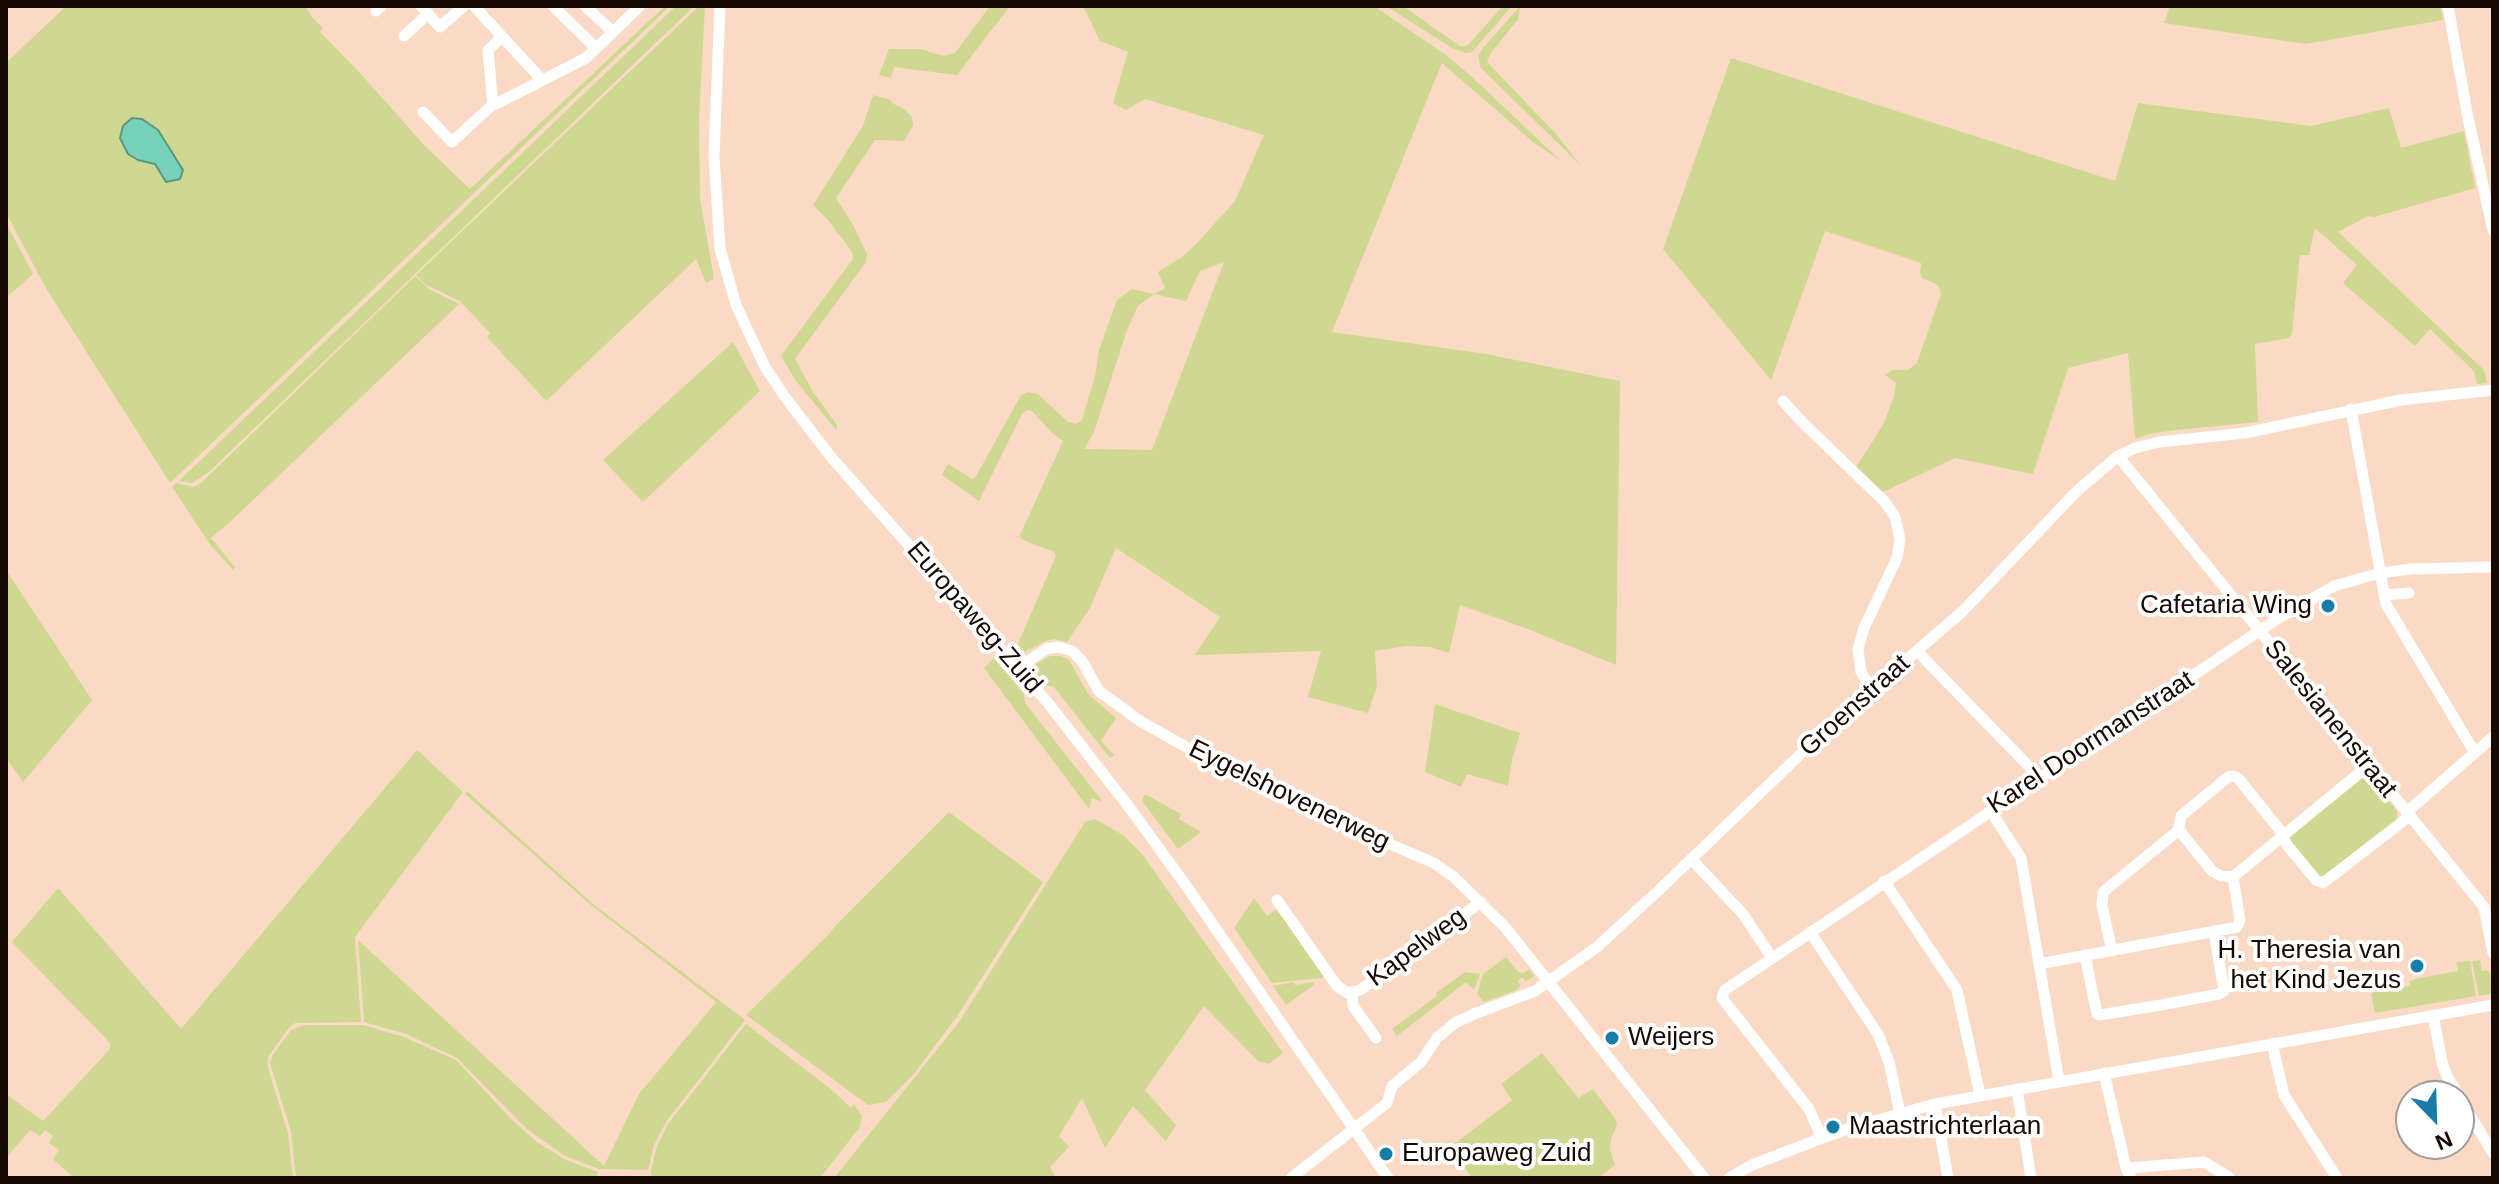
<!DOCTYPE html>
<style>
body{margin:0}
#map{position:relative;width:2499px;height:1184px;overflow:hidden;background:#fbdac5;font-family:Arial,sans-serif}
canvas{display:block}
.frame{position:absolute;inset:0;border:8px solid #160903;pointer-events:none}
.north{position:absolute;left:2395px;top:1080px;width:80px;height:80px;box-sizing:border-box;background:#fff;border:2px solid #a29d9a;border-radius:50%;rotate:157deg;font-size:22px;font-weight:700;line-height:32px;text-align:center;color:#160903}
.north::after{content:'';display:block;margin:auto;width:28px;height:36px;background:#197ba7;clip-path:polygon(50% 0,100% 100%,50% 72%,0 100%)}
</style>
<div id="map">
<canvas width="2499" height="1184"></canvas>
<div class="frame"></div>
<div class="north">N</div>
</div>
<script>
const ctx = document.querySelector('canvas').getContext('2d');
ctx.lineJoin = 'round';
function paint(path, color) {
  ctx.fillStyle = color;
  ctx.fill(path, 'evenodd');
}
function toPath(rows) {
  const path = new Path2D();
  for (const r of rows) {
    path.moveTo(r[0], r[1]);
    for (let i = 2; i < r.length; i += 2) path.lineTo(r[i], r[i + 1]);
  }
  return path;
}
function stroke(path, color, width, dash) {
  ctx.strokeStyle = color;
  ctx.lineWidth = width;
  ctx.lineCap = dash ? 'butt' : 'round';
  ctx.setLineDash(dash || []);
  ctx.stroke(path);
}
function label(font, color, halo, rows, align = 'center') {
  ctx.font = font + ' Arial,sans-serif';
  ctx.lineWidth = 8;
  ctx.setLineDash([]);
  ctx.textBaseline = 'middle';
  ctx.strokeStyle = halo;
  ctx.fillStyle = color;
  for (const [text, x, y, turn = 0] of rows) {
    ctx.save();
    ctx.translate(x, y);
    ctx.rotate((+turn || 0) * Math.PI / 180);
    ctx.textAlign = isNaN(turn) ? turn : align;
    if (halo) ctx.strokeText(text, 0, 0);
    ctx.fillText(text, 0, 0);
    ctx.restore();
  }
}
const green = toPath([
 [66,6,305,6,312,17,323,28,320,32,361,74,424,145,470,189,665,6,670,6,170,483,47,290,6,213,6,63],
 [158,129,169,150,178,160,183,170,161,176,155,164],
 [676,6,694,6,209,472,192,483,179,481],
 [699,6,705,6,699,119,700,198,714,279,706,283,696,259,546,401,487,337,490,333,460,301,426,285,416,275],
 [990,6,1010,6,957,75,894,67,891,78,879,75,889,49,920,49,944,56,955,53],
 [1083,6,1374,6,1446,55,1472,77,1561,161,1533,142,1442,63,1332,332,1486,354,1620,381,1616,665,1528,629,1460,605,1449,653,1430,647,1405,646,1375,651,1377,686,1368,713,1308,697,1321,651,1195,655,1220,617,1116,548,1090,608,1067,642,1055,639,1045,641,1025,652,1018,644,1056,556,1054,552,1021,539,1020,535,1063,441,1053,434,1032,411,1027,410,1022,414,979,501,942,475,948,464,972,479,975,478,1021,395,1028,392,1038,394,1068,422,1076,424,1082,420,1096,372,1099,350,1117,300,1132,289,1154,294,1165,288,1158,272,1182,257,1198,242,1235,201,1264,135,1145,99,1126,110,1113,103,1128,52,1100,41],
 [1224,262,1152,450,1084,449,1094,432,1127,330,1138,306,1154,294,1186,301,1200,271],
 [1386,6,1403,6,1461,47,1468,45,1503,6,1512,6,1472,52,1465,53,1452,48],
 [1520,6,1518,19,1490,54,1487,62,1557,135,1581,166,1480,67,1478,55,1483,48],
 [2170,6,2440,6,2443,20,2306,44,2164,23],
 [1731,58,2115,181,2138,103,2311,126,2389,108,2401,148,2464,131,2475,188,2374,217,2368,216,2338,232,2484,370,2487,383,2477,384,2474,371,2430,329,2415,346,2343,283,2357,265,2315,228,2309,255,2300,255,2292,334,2289,338,2255,344,2258,422,2176,430,2149,434,2135,439,2128,353,2068,368,2033,474,1955,458,1883,492,1856,467,1883,425,1894,396,1896,383,1885,375,1893,370,1908,370,1917,363,1941,294,1938,285,1922,278,1920,273,1921,263,1825,231,1771,380,1663,249],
 [873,95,891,100,892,103,904,109,912,117,913,125,904,141,875,140,836,198,853,225,867,254,866,262,795,359,813,392,837,425,837,431,796,381,781,356,853,259,853,254,850,249,828,220,813,205,863,126],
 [6,223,33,274,6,298],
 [415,276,429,289,459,304,229,523,211,538,235,567,233,570,211,546,172,487,176,483,193,487,201,483],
 [733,342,760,391,643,502,603,460],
 [6,570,92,700,23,782,6,758],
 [1050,656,1061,656,1069,660,1088,694,1116,718,1101,741,1114,755,1112,757,1110,758,1105,752,1054,687,1045,685,1034,673,1035,665],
 [994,658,1024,694,1025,703,1103,802,1092,798,1089,809,984,668],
 [1435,704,1520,733,1512,761,1508,786,1467,774,1461,787,1425,772],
 [417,750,463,792,355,937,361,1022,295,1023,288,1029,268,1057,268,1068,288,1133,293,1178,74,1178,53,1159,59,1150,49,1143,53,1136,45,1130,40,1136,30,1130,6,1158,6,1094,43,1121,110,1049,110,1043,12,942,58,888,181,1029],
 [2369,777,2397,811,2397,819,2322,877,2319,876,2290,840,2290,836,2363,778],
 [467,791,593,904,745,1020,666,1122,654,1145,648,1170,599,1169,565,1156,528,1130,457,1058,406,1034,364,1022,358,940,604,1166,639,1094,716,1002,591,905,465,794],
 [1145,794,1181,814,1179,819,1201,832,1178,849,1142,801],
 [949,812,1043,882,958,1015,914,1074,886,1102,868,1105,746,1015,827,936,837,924],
 [1095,819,1123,835,1142,854,1283,1053,1269,1064,1258,1061,1204,1006,1145,1090,1176,1125,1166,1141,1133,1106,1105,1148,1082,1098,1059,1136,1069,1147,1050,1167,1056,1178,834,1178,959,1022,1085,822],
 [1254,898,1267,916,1277,909,1324,976,1322,978,1272,983,1234,928],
 [1506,957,1518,972,1524,973,1529,969,1534,976,1525,982,1524,978,1520,978,1518,982,1521,985,1515,991,1484,1002,1477,994,1483,974],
 [2480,960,2482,971,2489,970,2493,988,2490,994,2479,996,2472,961],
 [2470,961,2476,996,2375,1013,2371,994,2378,990,2377,983,2369,985,2368,982,2399,977,2403,987,2410,986,2409,982,2415,979,2458,971,2457,962],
 [1465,972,1480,974,1474,990,1466,982,1397,1036,1392,1029,1437,996,1436,993],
 [1294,982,1295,985,1313,982,1314,985,1286,1005,1273,986],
 [746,1024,832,1090,851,1108,854,1104,862,1116,860,1127,820,1178,652,1178,651,1171,657,1146,668,1124],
 [304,1025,363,1025,404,1037,456,1060,510,1118,537,1142,566,1160,598,1172,597,1175,594,1178,296,1178,291,1132,270,1063,272,1056,291,1030],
 [1542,1053,1578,1098,1593,1089,1616,1120,1617,1125,1611,1139,1610,1149,1615,1165,1598,1178,1472,1178,1450,1147,1512,1100,1501,1084]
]);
const water = toPath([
 [132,118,142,119,158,130,183,170,180,179,166,182,155,164,138,160,128,154,120,138,123,126,132,118]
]);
const minor = toPath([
 [421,6,440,27,464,6],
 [474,6,542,80],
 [553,6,596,48],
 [585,6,613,32],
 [720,6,714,156,720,248,736,305,765,367,785,397,831,457,1048,703,1132,811,1187,887,1388,1178],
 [2448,6,2468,118,2493,230],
 [376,11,381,6],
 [404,36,428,14],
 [493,105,488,50,502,37],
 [423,112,452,142,490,107,586,58,640,6],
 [1783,401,1801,421,1885,502,1895,517,1900,539,1897,558,1864,628,1858,649,1861,672,1872,690],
 [2351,409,2386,604,2475,753],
 [2118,456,2484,907,2493,953],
 [2384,595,2409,593],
 [1917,651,2040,778],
 [1018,668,1046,649,1058,647,1072,651,1082,661,1099,691,1140,721,1227,770,1282,798,1434,863,1454,877,1505,927,1704,1178],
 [1990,810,2021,858,2059,1081],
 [1691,859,1743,914,1772,958],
 [2233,877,2221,876,2212,871,2179,830,2179,826,2181,816,2228,777,2233,776,2238,778,2279,829,2287,845,2316,880,2323,883,2406,819,2407,812,2493,737],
 [1884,881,1957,990,1980,1095],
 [1277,900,1337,986,1348,993,1360,990,1481,902],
 [1810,932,1878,1034,1889,1062,1900,1113],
 [2112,951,2102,905,2103,892,2179,830],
 [2085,955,2097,1014,2100,1015,2161,1005,2219,994,2224,991,2214,932],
 [2039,964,2237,927,2240,920,2233,877,2369,765],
 [1352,992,1353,1006,1376,1038],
 [2433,1015,2442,1062,2446,1074,2459,1096],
 [2272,1043,2284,1095,2337,1178],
 [2104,1073,2126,1168,2131,1178],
 [2017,1089,2031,1178],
 [2459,1097,2493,1153],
 [1935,1104,1948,1178],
 [1822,1138,1809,1109,1722,998,1725,990,2274,621,2334,586,2380,573,2411,569,2493,567],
 [2126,1168,2204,1162,2230,1178],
 [1291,1178,1387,1103,1392,1086,1421,1062,1437,1038,1455,1023,1474,1014,1535,991,1597,947,1658,891,1832,724,1963,611,2076,492,2118,456,2135,448,2159,442,2245,433,2401,400,2493,390],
 [1729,1178,1752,1165,1822,1138,1856,1126,1935,1104,2493,1005]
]);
const markers = [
 [2328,606,8,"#197ba7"],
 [2417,966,8,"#197ba7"],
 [1612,1038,8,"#197ba7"],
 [1833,1127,8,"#197ba7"],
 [1386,1154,8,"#197ba7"]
];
const poiNames = [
 ["Cafetaria Wing",2312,606,"right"],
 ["H. Theresia van",2401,951,"right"],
 ["het Kind Jezus",2401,981,"right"],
 ["Weijers",1628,1038],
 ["Maastrichterlaan",1849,1127],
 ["Europaweg Zuid",1402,1154]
];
const streetNames = [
 ["Europaweg-Zuid",974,618,49],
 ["Groenstraat",1855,706,-42],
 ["Salesianenstraat",2330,719,51],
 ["Karel Doormanstraat",2091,743,-33],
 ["Eygelshovenerweg",1289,796,26],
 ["Kapelweg",1417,948,-36]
];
paint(green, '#cfd890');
paint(water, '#78d2b9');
stroke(water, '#5b9682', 2);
stroke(minor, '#fff', 11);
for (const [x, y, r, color] of markers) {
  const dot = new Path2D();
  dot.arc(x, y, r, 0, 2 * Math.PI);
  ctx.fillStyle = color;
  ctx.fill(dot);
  stroke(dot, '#fff', 3);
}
label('26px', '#160903', '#fff', poiNames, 'left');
label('26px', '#160903', '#fff', streetNames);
</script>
